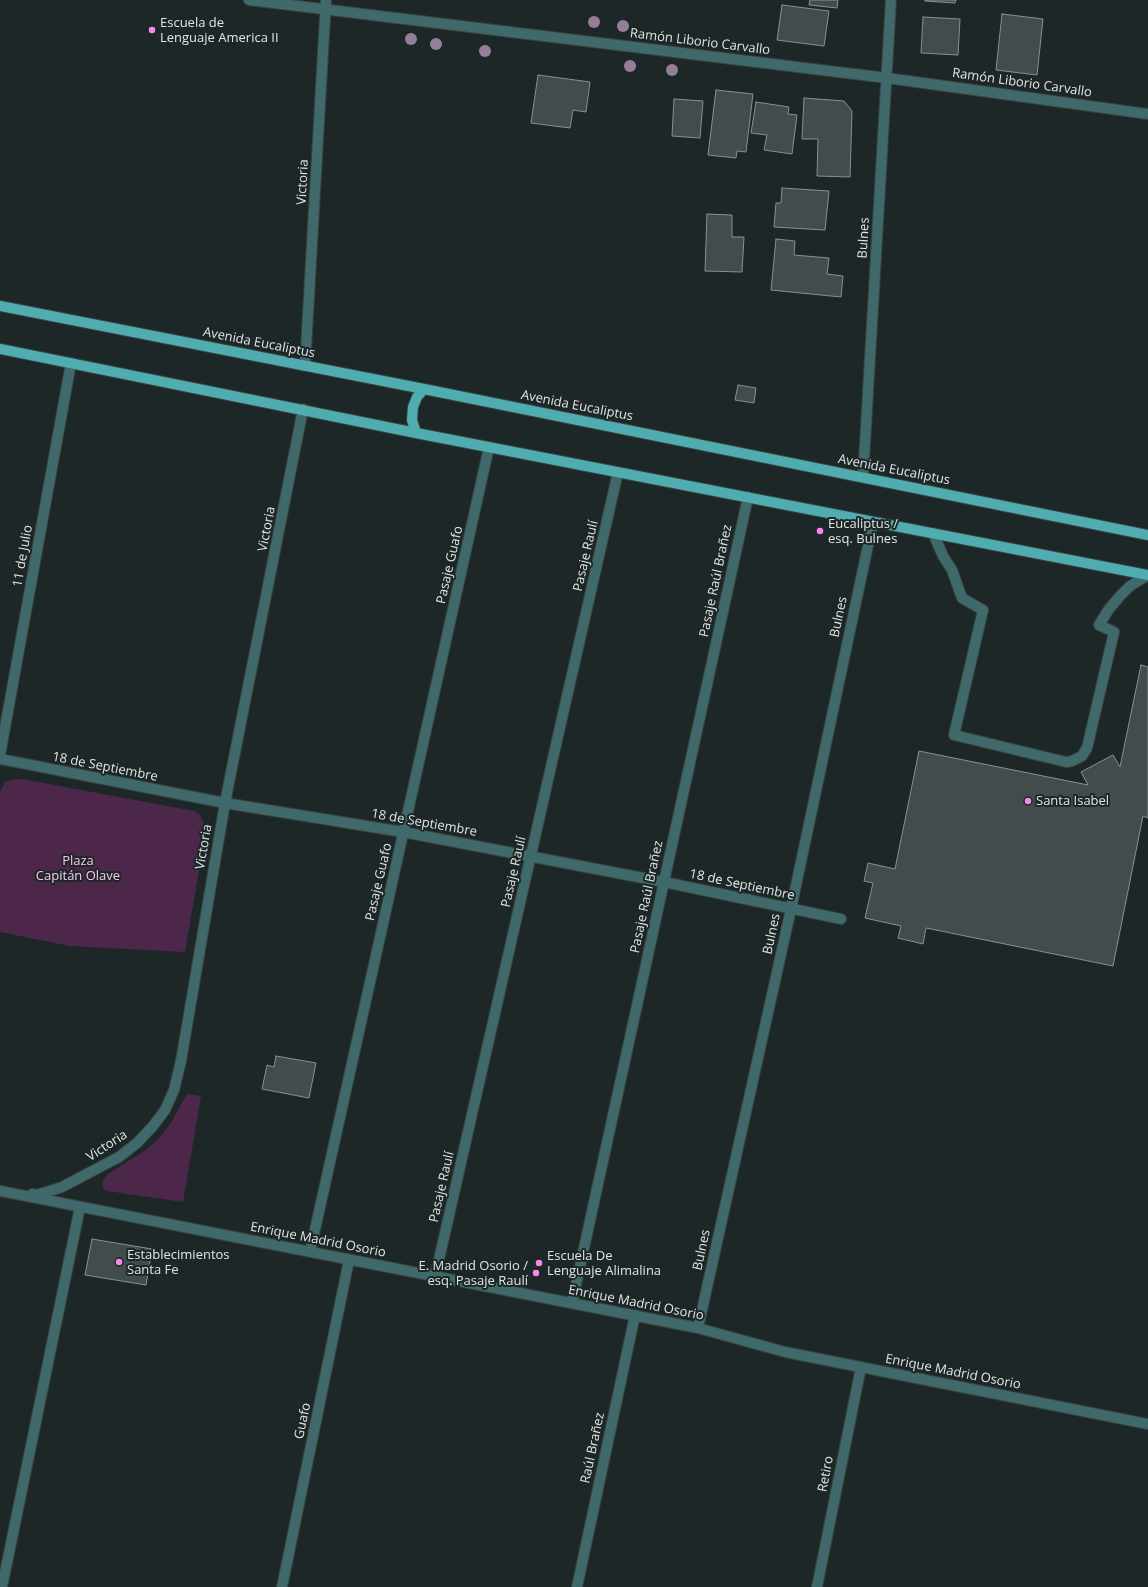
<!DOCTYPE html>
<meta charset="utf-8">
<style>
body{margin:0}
canvas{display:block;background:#1d2727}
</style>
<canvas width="1148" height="1587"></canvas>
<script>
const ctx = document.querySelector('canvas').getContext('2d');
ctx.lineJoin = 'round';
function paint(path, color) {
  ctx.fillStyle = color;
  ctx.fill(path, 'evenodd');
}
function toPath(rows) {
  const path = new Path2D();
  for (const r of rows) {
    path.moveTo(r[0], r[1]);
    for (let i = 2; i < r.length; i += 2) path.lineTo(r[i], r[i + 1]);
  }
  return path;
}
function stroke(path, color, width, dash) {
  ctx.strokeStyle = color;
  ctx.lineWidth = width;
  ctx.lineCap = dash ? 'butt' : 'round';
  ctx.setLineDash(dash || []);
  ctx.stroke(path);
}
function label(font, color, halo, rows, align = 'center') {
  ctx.font = font + ' "Open Sans",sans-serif';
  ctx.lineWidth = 4;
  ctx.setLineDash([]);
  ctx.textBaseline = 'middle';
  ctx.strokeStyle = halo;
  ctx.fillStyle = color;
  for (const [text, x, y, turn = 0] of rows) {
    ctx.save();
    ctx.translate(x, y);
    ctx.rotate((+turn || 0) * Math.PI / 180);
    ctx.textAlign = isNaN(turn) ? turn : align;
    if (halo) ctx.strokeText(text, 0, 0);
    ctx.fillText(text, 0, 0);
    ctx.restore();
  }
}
const green = toPath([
 [16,779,22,779,194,811,200,815,205,825,206,830,185,952,70,946,0,932,0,792,5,782],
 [187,1094,201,1096,183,1202,107,1191,103,1189,103,1180,108,1174,146,1150,160,1137,171,1123]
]);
const building = toPath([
 [810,0,838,0,837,8,809,5,810,0],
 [925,0,956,0,955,3,925,1,925,0],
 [782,5,829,11,824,46,777,40,782,5],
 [1002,14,1043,19,1037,75,996,70,1002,14],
 [923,17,960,19,958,55,921,53,923,17],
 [538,75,590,82,586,112,573,110,570,128,531,123,538,75],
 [716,90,753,94,746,152,737,151,736,158,708,155,716,90],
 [804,98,844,101,852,111,850,177,817,176,818,139,802,139,804,98],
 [674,99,703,101,700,138,672,136,674,99],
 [756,102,789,107,788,114,797,115,792,154,764,150,767,135,751,133,756,102],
 [782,188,829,191,825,230,774,227,776,203,781,203,782,188],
 [707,214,732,215,732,237,744,237,742,272,705,271,707,214],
 [776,239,795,241,794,255,829,258,827,274,843,276,841,297,771,290,776,239],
 [738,385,756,388,754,403,735,400,738,385],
 [1141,665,1148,667,1148,818,1143,816,1113,966,926,928,923,944,898,938,901,926,865,918,873,883,864,881,868,863,895,869,919,751,1088,785,1081,772,1113,755,1120,767,1141,665],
 [276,1056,316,1063,309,1098,262,1089,267,1065,274,1067,276,1056],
 [92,1239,152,1249,146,1285,85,1275,92,1239]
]);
const minor = toPath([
 [249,0,887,78,1148,114],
 [305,366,326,0],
 [863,477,891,0],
 [933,533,943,556,952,570,962,598,983,610,954,735,1066,762,1072,761,1082,756,1087,748,1114,632,1099,625,1109,609,1120,596,1130,586,1148,575],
 [0,755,71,363],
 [0,759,225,803,403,832,664,882,841,919],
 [0,1191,698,1328,785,1352,1148,1424],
 [32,1194,37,1195,62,1187,119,1157,137,1143,153,1126,165,1110,174,1090,181,1061,225,803,303,409],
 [310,1252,489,447],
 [435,1277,618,472],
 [572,1303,748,497],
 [698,1328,791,909,873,522],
 [2,1587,80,1207],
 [282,1587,349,1260],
 [577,1587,635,1315],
 [817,1587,861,1367]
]);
const major = toPath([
 [0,306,424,389,1148,535],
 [0,349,416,433,1148,575],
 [416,433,412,420,413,407,417,397,424,389]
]);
const trees = [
 [594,22],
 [623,26],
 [411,39],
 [436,44],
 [485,51],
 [630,66],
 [672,70]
];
const markers = [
 [152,30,4,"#f688ed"],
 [820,531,4,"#f688ed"],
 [1028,801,4,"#f688ed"],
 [119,1262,4,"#f688ed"],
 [539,1263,4,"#f688ed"],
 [536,1273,4,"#f688ed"]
];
const poiNames = [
 ["Escuela de",160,23],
 ["Lenguaje America II",160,38],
 ["Eucaliptus /",828,524],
 ["esq. Bulnes",828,539],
 ["Santa Isabel",1036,801],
 ["Establecimientos",127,1255],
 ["Santa Fe",127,1270],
 ["Escuela De",547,1256],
 ["Lenguaje Alimalina",547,1271],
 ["E. Madrid Osorio /",528,1266,"right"],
 ["esq. Pasaje Raulí",528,1281,"right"]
];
const streetNames = [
 ["Ramón Liborio Carvallo",700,42,7],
 ["Ramón Liborio Carvallo",1022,83,8],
 ["Victoria",303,182,-87],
 ["Bulnes",864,238,-87],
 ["Avenida Eucaliptus",259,343,11],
 ["Avenida Eucaliptus",577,406,11],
 ["Avenida Eucaliptus",894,470,11],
 ["Victoria",267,529,-79],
 ["11 de Julio",23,556,-80],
 ["Pasaje Raulí",586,556,-77],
 ["Pasaje Guafo",450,565,-77],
 ["Pasaje Raúl Brañez",716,581,-78],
 ["Bulnes",839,617,-78],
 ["18 de Septiembre",105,767,11],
 ["18 de Septiembre",424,823,10],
 ["Victoria",204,847,-80],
 ["Pasaje Raulí",514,872,-77],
 ["Pasaje Guafo",379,882,-77],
 ["18 de Septiembre",742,885,12],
 ["Pasaje Raúl Brañez",647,897,-78],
 ["Bulnes",772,934,-78],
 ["Victoria",107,1146,-33],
 ["Pasaje Raulí",442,1187,-77],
 ["Enrique Madrid Osorio",318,1240,11],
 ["Bulnes",702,1250,-78],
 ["Enrique Madrid Osorio",636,1303,11],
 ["Enrique Madrid Osorio",953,1372,11],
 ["Guafo",303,1421,-78],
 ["Raúl Brañez",593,1448,-78],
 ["Retiro",826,1474,-79]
];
const parkNames = [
 ["Plaza",78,861],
 ["Capitán Olave",78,876]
];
paint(green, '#4c2749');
paint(building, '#424c4c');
stroke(building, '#859191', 1);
stroke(minor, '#384242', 12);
stroke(major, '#384242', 12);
stroke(minor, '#3f696a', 10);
stroke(major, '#50adaf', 10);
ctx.fillStyle = '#957e97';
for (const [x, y] of trees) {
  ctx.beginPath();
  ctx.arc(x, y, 6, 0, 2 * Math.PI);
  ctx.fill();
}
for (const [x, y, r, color] of markers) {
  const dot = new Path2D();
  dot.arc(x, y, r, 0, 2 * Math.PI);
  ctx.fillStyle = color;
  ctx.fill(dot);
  stroke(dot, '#1d2727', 1.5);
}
label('13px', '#dfe5e5', '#1d2727', poiNames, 'left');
label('13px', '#dfe5e5', '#1d2727', streetNames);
label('13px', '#f8c6f2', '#1d2727', parkNames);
</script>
